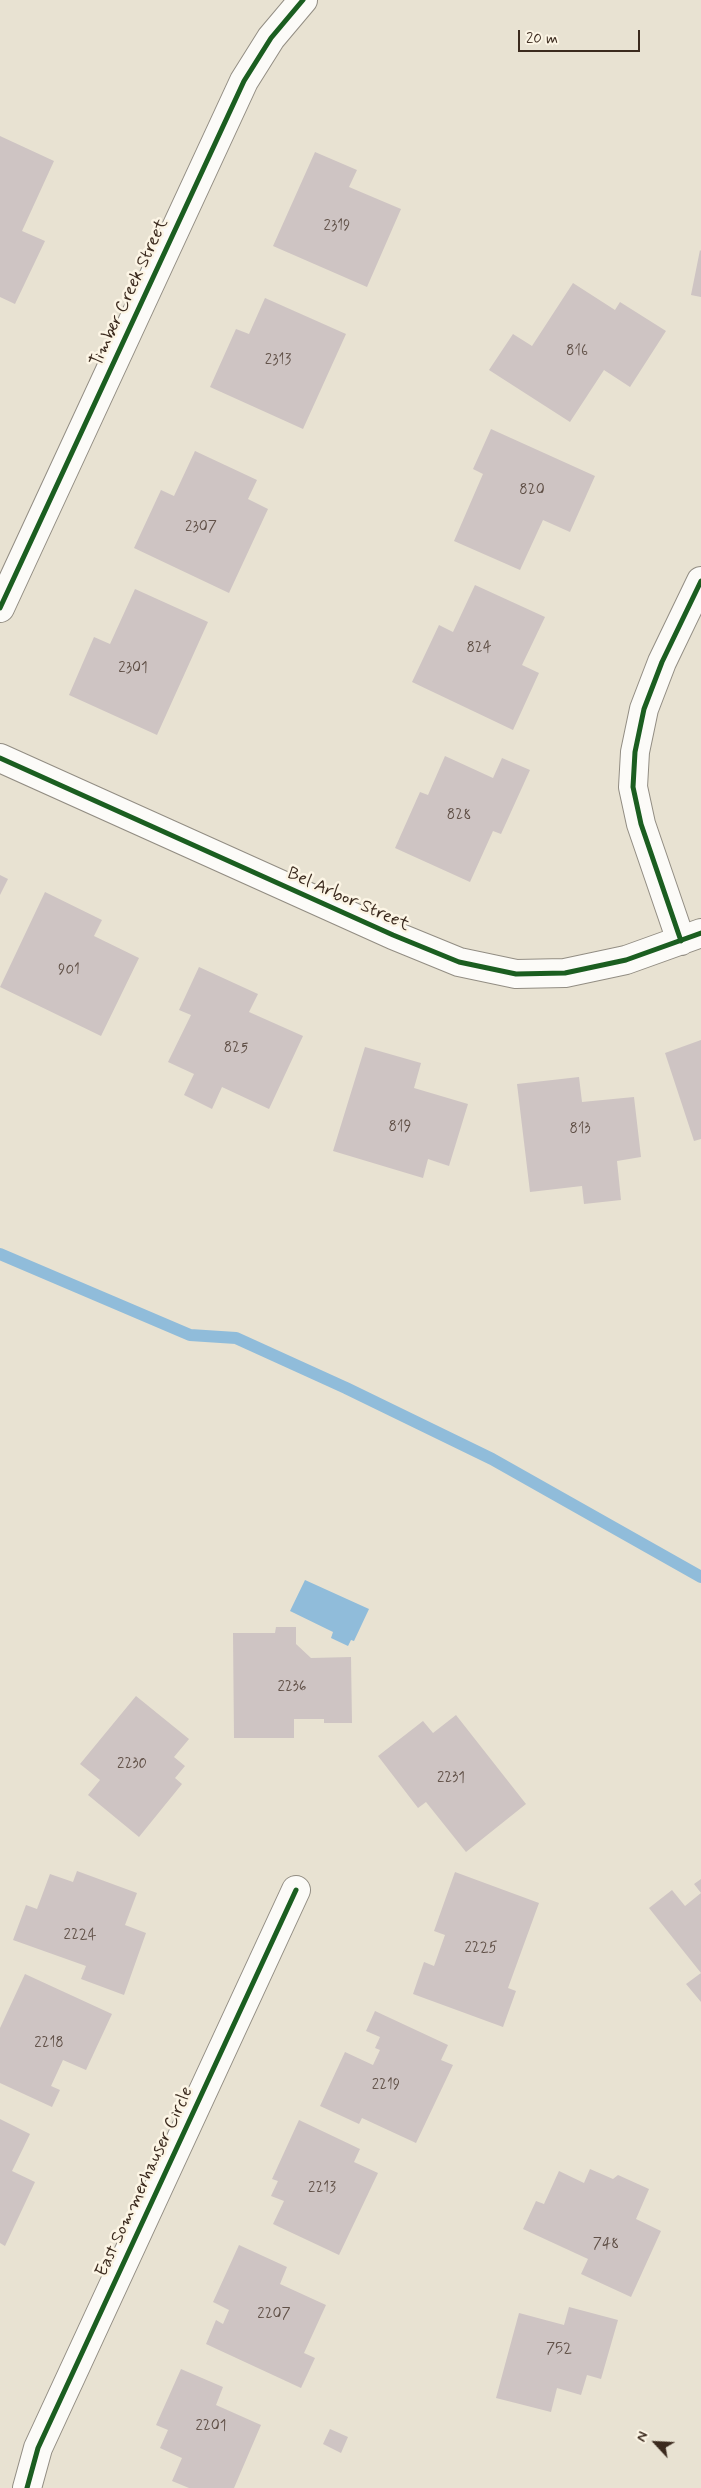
<!DOCTYPE html>
<style>
body{margin:0}
#map{position:relative;width:701px;height:2488px;overflow:hidden;background:#e8e2d2;font-family:Mynerve,sans-serif}
canvas{display:block}
.north{position:absolute;left:631px;top:2418px;width:50px;height:50px;-webkit-text-stroke:4px #fcf5e5;paint-order:stroke;rotate:295deg;font-size:14px;font-weight:700;line-height:20px;text-align:center;color:#3b2a1e}
.north::after{content:'';display:block;margin:auto;width:18px;height:22px;background:#3b2a1e;clip-path:polygon(50% 0,100% 100%,50% 72%,0 100%)}
.scale{position:absolute;left:518px;top:30px;width:122px;height:22px;box-sizing:border-box;border:2px solid #3b2a1e;border-top:0;padding-left:6px;font-size:15px;line-height:18px;white-space:nowrap;color:#3b2a1e;-webkit-text-stroke:4px #fcf5e5;paint-order:stroke}
</style>
<div id="map">
<canvas width="701" height="2488"></canvas>
<div class="north">N</div>
<div class="scale">20 m</div>
</div>
<script>
const ctx = document.querySelector('canvas').getContext('2d');
ctx.lineJoin = 'round';
function paint(path, color) {
  ctx.fillStyle = color;
  ctx.fill(path, 'evenodd');
}
function toPath(rows) {
  const path = new Path2D();
  for (const r of rows) {
    path.moveTo(r[0], r[1]);
    for (let i = 2; i < r.length; i += 2) path.lineTo(r[i], r[i + 1]);
  }
  return path;
}
function stroke(path, color, width, dash) {
  ctx.strokeStyle = color;
  ctx.lineWidth = width;
  ctx.lineCap = dash ? 'butt' : 'round';
  ctx.setLineDash(dash || []);
  ctx.stroke(path);
}
function label(font, color, halo, rows, align = 'center') {
  ctx.font = font + ' Mynerve,sans-serif';
  ctx.lineWidth = 5;
  ctx.setLineDash([]);
  ctx.textBaseline = 'middle';
  ctx.strokeStyle = halo;
  ctx.fillStyle = color;
  for (const [text, x, y, turn = 0] of rows) {
    ctx.save();
    ctx.translate(x, y);
    ctx.rotate((+turn || 0) * Math.PI / 180);
    ctx.textAlign = isNaN(turn) ? turn : align;
    if (halo) ctx.strokeText(text, 0, 0);
    ctx.fillText(text, 0, 0);
    ctx.restore();
  }
}
const water = toPath([
 [305,1580,369,1609,354,1641,351,1640,348,1646,331,1638,333,1632,290,1611]
]);
const stream = toPath([
 [0,1254,190,1335,236,1338,346,1388,492,1459,701,1577]
]);
const building = toPath([
 [0,136,54,161,22,231,45,241,15,304,0,297],
 [315,152,357,170,349,187,401,209,367,287,273,246],
 [700,250,701,251,701,297,691,295],
 [573,283,615,310,620,302,666,331,630,387,604,370,570,422,489,370,513,334,532,346],
 [265,298,346,334,303,429,210,387,236,329,249,334],
 [491,429,595,476,570,532,543,520,520,570,454,541,483,474,473,469],
 [195,451,257,480,248,499,268,509,229,593,134,548,161,490,174,496],
 [475,585,545,617,522,665,539,673,513,730,412,682,439,625,453,632],
 [135,589,208,622,157,735,69,695,94,637,110,644],
 [445,756,493,778,502,758,530,770,501,834,493,831,470,882,395,848,420,792,428,795],
 [0,875,8,879,0,895],
 [45,892,102,920,94,936,139,958,101,1036,0,987],
 [199,967,258,994,249,1012,303,1036,269,1109,222,1087,212,1109,184,1095,194,1074,168,1062,191,1015,179,1010],
 [701,1040,701,1139,694,1141,665,1053],
 [365,1047,421,1063,414,1088,468,1104,449,1166,428,1159,423,1178,333,1151],
 [579,1077,582,1102,634,1097,641,1157,617,1161,621,1200,584,1204,582,1186,530,1192,517,1084],
 [276,1627,296,1627,296,1644,311,1658,351,1657,352,1723,324,1723,324,1719,294,1719,294,1738,234,1738,233,1633,275,1633],
 [136,1696,189,1739,174,1757,185,1766,175,1778,182,1784,139,1837,88,1795,100,1780,80,1764],
 [456,1715,526,1804,466,1852,426,1802,418,1808,378,1756,423,1721,433,1733],
 [77,1871,137,1893,125,1925,146,1933,124,1995,81,1979,86,1966,13,1940,26,1905,37,1909,50,1874,73,1882],
 [455,1872,539,1903,508,1988,516,1991,503,2027,413,1994,424,1962,434,1966,445,1935,434,1931],
 [701,1879,701,2002,686,1984,701,1973,649,1908,672,1890,685,1906,701,1893,694,1884],
 [25,1974,112,2014,86,2070,63,2060,51,2086,60,2090,52,2107,0,2083,0,2028],
 [375,2011,448,2045,441,2060,453,2065,416,2143,362,2118,359,2124,320,2106,345,2052,373,2065,380,2050,375,2048,380,2037,366,2031],
 [0,2119,30,2134,12,2171,35,2182,5,2246,0,2243],
 [299,2120,360,2149,354,2162,378,2173,339,2255,273,2224,284,2201,271,2196,278,2181,272,2179],
 [590,2169,613,2179,618,2175,649,2189,636,2219,661,2231,631,2297,581,2274,588,2259,523,2229,536,2201,544,2204,559,2171,584,2183],
 [239,2245,287,2267,280,2284,326,2305,304,2353,315,2358,301,2388,206,2344,216,2320,223,2324,229,2310,213,2302],
 [569,2307,618,2320,601,2379,587,2375,581,2395,557,2388,551,2412,496,2398,519,2313,564,2325],
 [181,2369,223,2387,216,2405,261,2425,234,2488,189,2488,172,2481,182,2458,160,2448,168,2430,156,2425],
 [330,2429,348,2437,341,2453,323,2444]
]);
const minor = toPath([
 [0,608,244,81,271,38,303,0],
 [0,758,393,935,459,962,516,974,565,973,626,960,701,933],
 [681,941,641,824,633,787,635,752,644,709,662,662,701,581],
 [27,2488,38,2448,296,1890]
]);
const cycleway = toPath([
 [0,608,244,81,271,38,303,0],
 [0,758,393,935,459,962,516,974,565,973,626,960,701,933],
 [681,941,641,824,633,787,635,752,644,709,662,662,701,581],
 [27,2488,38,2448,296,1890]
]);
const numberNames = [
 ["2319",337,227],
 ["816",577,352],
 ["2313",278,361],
 ["820",532,491],
 ["2307",201,528],
 ["824",479,649],
 ["2301",133,669],
 ["828",459,816],
 ["901",69,971],
 ["825",236,1049],
 ["819",400,1128],
 ["813",580,1130],
 ["2236",292,1688],
 ["2230",132,1765],
 ["2231",451,1779],
 ["2224",80,1936],
 ["2225",481,1949],
 ["2218",49,2044],
 ["2219",386,2086],
 ["2213",322,2189],
 ["748",606,2245],
 ["2207",274,2315],
 ["752",559,2350],
 ["2201",211,2427]
];
const streetNames = [
 ["Timber Creek Street",130,293,-65],
 ["Bel Arbor Street",348,900,24],
 ["East Sommerhauser Circle",145,2182,-65]
];
paint(water, '#90bcda');
stroke(stream, '#90bcda', 12);
paint(building, '#cec4c3');
stroke(minor, '#928d83', 30);
stroke(minor, '#fcfbf8', 28);
stroke(cycleway, '#1b5e20', 5);
label('15px', '#605047', null, numberNames);
label('18px', '#3b2a1e', '#fcf5e5', streetNames);
</script>
